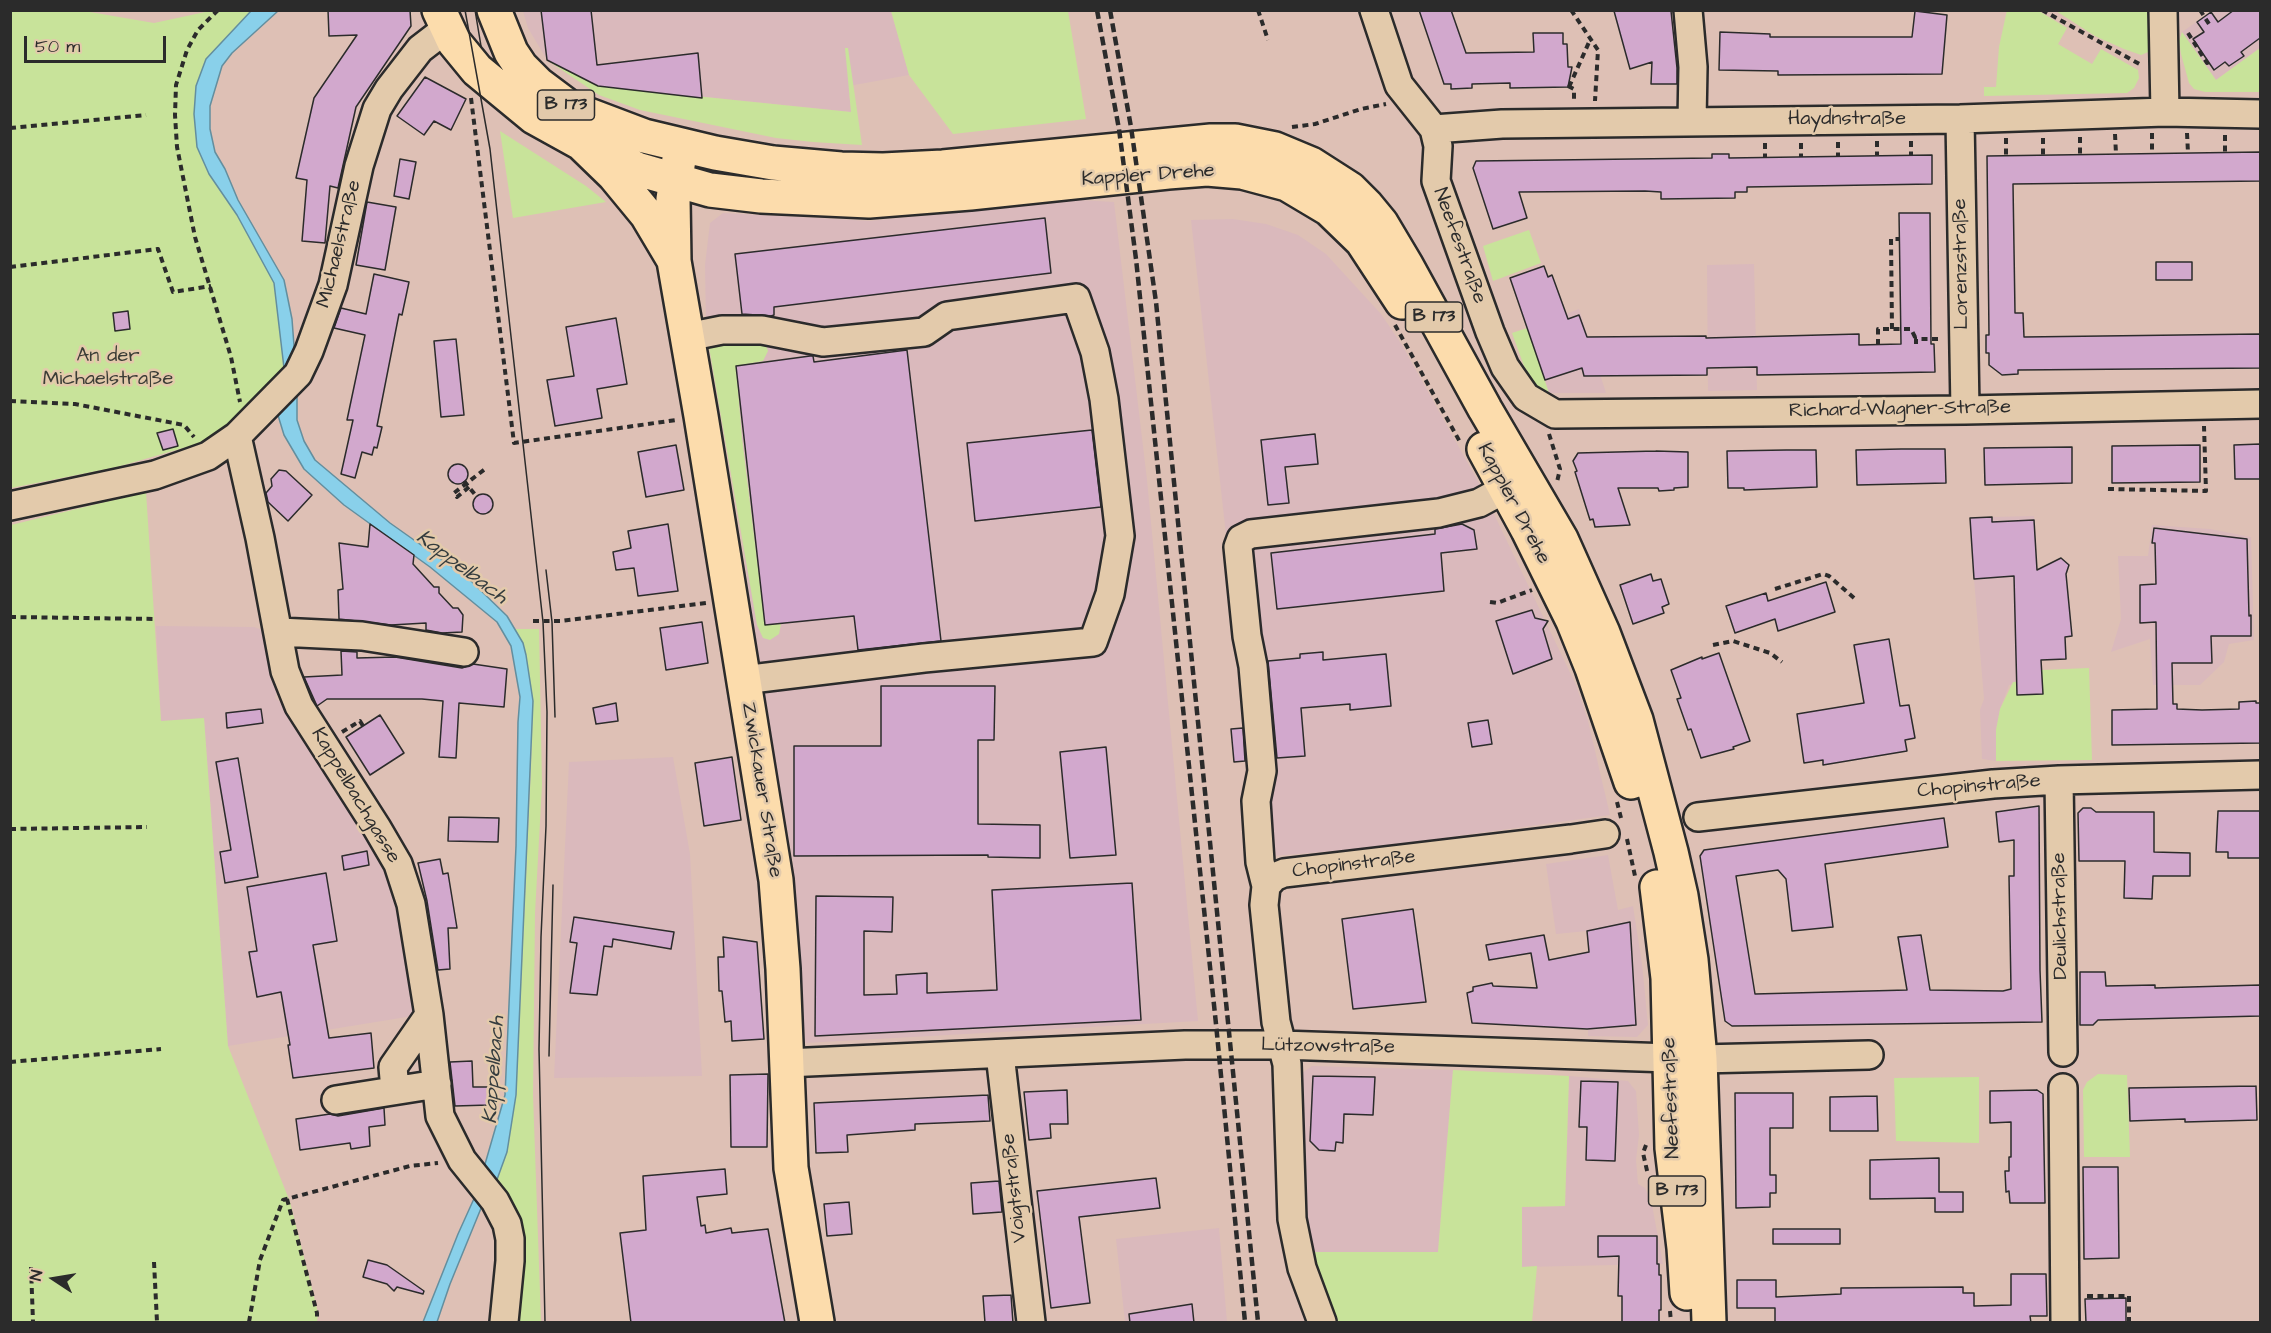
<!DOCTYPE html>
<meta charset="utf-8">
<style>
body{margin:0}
#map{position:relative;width:2271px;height:1333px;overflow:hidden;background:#dec0b5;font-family:"Architects Daughter",sans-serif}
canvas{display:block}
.frame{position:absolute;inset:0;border:12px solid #2b2b2b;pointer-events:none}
.north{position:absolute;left:24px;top:1249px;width:60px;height:60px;-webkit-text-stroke:4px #e3caab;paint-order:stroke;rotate:282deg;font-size:16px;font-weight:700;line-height:24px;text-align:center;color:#2b2b2b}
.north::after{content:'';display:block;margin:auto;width:21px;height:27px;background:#2b2b2b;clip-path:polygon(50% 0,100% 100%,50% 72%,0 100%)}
.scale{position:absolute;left:24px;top:36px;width:142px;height:27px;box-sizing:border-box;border:3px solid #2b2b2b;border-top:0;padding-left:8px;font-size:18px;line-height:21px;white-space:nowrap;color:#2b2b2b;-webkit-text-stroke:4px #e3caab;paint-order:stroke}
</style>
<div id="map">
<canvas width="2271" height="1333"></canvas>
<div class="frame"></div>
<div class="north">N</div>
<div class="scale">50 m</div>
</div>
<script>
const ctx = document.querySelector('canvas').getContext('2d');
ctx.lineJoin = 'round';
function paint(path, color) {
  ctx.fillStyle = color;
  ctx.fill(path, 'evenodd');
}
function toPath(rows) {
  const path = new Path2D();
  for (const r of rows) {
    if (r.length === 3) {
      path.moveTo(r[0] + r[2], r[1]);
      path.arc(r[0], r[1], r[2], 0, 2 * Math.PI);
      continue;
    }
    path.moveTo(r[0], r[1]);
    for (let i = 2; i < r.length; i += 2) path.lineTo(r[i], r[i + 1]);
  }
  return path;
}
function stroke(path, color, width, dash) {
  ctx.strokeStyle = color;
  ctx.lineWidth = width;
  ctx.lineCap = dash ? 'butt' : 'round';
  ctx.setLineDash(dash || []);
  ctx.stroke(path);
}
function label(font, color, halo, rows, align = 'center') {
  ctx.font = font + ' "Architects Daughter",sans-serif';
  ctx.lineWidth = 5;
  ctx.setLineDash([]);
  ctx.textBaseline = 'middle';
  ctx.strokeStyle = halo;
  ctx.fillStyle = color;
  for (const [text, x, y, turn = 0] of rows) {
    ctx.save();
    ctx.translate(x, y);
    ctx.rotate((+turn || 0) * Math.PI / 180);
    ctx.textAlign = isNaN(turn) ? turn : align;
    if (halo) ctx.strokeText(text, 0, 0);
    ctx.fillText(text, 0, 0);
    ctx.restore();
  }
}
const built = toPath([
 [523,11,891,11,909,75,849,86,851,112,598,86,547,60,528,28],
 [2212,11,2260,11,2260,48,2216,80,2182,32],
 [1080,200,1114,202,1147,480,1198,1021,805,1043,793,862,756,656,734,466,706,325,705,265,710,223,723,213,870,221],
 [1233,219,1266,224,1298,235,1326,254,1381,314,1402,345,1480,485,1576,685,1588,721,1610,815,1370,848,1273,856,1257,658,1237,634,1191,220],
 [1754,264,1757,390,1708,391,1707,265],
 [1579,309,1606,393,1549,393,1527,328],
 [2034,516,2042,680,2009,685,2000,709,1996,730,1996,761,1982,759,1980,710,1984,699,1974,579,1992,517],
 [2152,525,2210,529,2251,537,2254,640,2229,644,2224,662,2200,685,2153,685,2150,639,2111,652,2121,619,2118,556,2148,556],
 [156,626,254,627,268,632,280,683,275,698,292,711,395,875,419,1015,228,1046,204,719,161,721],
 [673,757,690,854,702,1076,554,1078,569,762],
 [1608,855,1618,910,1633,906,1642,964,1648,1025,1637,1037,1588,1036,1588,975,1585,953,1589,951,1587,931,1556,934,1546,864],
 [1312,1066,1453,1070,1438,1252,1311,1252,1300,1195,1300,1082,1302,1073],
 [1569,1076,1628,1081,1636,1091,1639,1135,1636,1160,1638,1184,1645,1188,1652,1205,1663,1264,1522,1267,1522,1207,1565,1206],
 [1219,1228,1227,1322,1125,1322,1116,1239]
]);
const green = toPath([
 [26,10,84,11,154,23,210,11,251,11,206,59,196,86,194,114,197,147,209,174,237,215,274,283,284,368,218,438,117,467,11,488,10,12],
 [2007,10,2039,11,2067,28,2058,44,2092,64,2101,49,2138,70,2139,78,2134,88,2127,93,1984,96,1984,87,1996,87,1999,47],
 [891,11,1068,11,1086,119,953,134,909,75],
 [2056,11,2148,11,2153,50,2141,55,2124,49,2095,36],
 [2182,32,2216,80,2260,48,2260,92,2205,92,2194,89,2189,83,2181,54,2179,41],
 [845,48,848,48,862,145,813,142,776,138,640,110,599,95,547,60,598,86,851,112],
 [500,131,586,186,606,202,513,218],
 [1529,230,1541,263,1493,281,1483,246],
 [1527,328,1549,393,1538,388,1524,366,1512,333],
 [759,340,766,345,768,351,763,361,736,366,742,438,765,625,781,624,779,634,770,640,763,638,757,625,708,341],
 [146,492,161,721,204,718,228,1046,290,1202,318,1313,317,1322,11,1322,11,525],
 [514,629,539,629,542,785,535,913,533,1095,541,1322,510,1322,495,1185,507,1152,516,1095,531,768,533,701,526,655,523,643],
 [2089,668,2092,760,1996,761,1996,730,2000,709,2013,682,2042,680,2042,670],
 [1453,1070,1569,1076,1565,1206,1522,1207,1522,1267,1537,1266,1532,1322,1336,1322,1317,1281,1311,1252,1438,1252],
 [2098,1074,2127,1075,2130,1157,2084,1157,2083,1090,2087,1082],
 [1979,1077,1979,1143,1896,1141,1894,1078]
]);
const water = toPath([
 [251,11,278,11,232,53,222,66,210,106,210,129,215,152,225,169,238,200,284,280,292,319,295,359,284,368,274,283,237,215,209,174,197,147,194,114,196,86,206,59,251,11],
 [297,392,297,420,304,441,315,460,390,523,469,579,507,616,523,643,526,655,533,701,516,1095,507,1152,495,1185,483,1171,505,1095,516,846,518,722,520,697,511,646,497,622,430,567,344,505,304,469,284,435,277,412,288,404,297,392],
 [477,1192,484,1201,450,1284,437,1322,423,1322,458,1234,477,1192]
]);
const building = toPath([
 [328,10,410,10,411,26,356,107,338,188,330,186,325,243,302,241,307,180,296,178,314,98,357,35,329,36,328,10],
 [541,10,591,10,597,65,698,53,702,98,598,86,547,60,541,10],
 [1419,10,1451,10,1466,53,1534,52,1533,33,1563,33,1563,44,1567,44,1568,67,1572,67,1568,87,1510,88,1510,83,1472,84,1472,88,1451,89,1451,84,1444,84,1419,10],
 [2234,10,2260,10,2260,38,2241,52,2244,56,2229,66,2225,62,2214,70,2193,39,2204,32,2197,22,2211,12,2218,22,2234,10],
 [1614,11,1671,11,1677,68,1677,84,1651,84,1652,62,1630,69,1614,11],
 [1915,11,1947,15,1942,74,1778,75,1778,71,1719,70,1720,32,1770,34,1770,37,1912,37,1915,11],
 [425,77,466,99,451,130,434,121,424,135,397,116,425,77],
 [2260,152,2260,181,2013,184,2015,313,2023,313,2024,337,2260,334,2260,368,2018,370,2018,374,2002,375,1989,365,1989,353,1986,353,1986,335,1989,335,1987,156,2260,152],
 [1712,154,1729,154,1729,158,1932,155,1932,184,1747,187,1747,192,1735,192,1735,198,1661,199,1661,192,1645,191,1519,192,1527,218,1493,229,1473,168,1476,161,1712,158,1712,154],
 [400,159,416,162,409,199,394,196,400,159],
 [367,202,396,207,385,270,356,265,367,202],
 [1899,213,1930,213,1931,344,1934,344,1935,372,1757,375,1757,367,1707,368,1707,375,1584,376,1582,368,1545,380,1510,278,1544,266,1548,277,1552,275,1568,319,1579,315,1587,337,1706,336,1706,338,1859,334,1859,345,1901,344,1899,213],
 [1045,218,1051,273,774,307,774,315,771,316,742,314,735,254,1045,218],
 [2156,262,2192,262,2192,280,2156,280,2156,262],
 [374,274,409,282,402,315,399,314,377,426,382,427,377,448,374,447,372,455,362,452,355,478,341,474,353,420,347,420,365,335,334,328,341,308,366,314,374,274],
 [128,311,130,329,115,331,113,313,128,311],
 [616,318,627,384,597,389,602,418,555,426,547,380,574,376,566,327,616,318],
 [456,339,464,415,441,417,434,341,456,339],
 [907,350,941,641,858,650,854,616,765,625,736,366,810,356,813,356,814,362,907,350],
 [173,429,178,446,163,450,157,433,173,429],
 [1092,430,1101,507,975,521,967,443,1092,430],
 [1315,434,1318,464,1285,467,1289,503,1268,505,1261,440,1315,434],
 [2260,444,2260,479,2235,479,2234,445,2260,444],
 [676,445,684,490,646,497,638,452,676,445],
 [2200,445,2200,482,2112,483,2112,446,2200,445],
 [2072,447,2072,483,1985,485,1984,448,2072,447],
 [1901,449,1945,449,1946,483,1857,485,1856,450,1901,449],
 [1786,450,1816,450,1817,487,1744,490,1744,488,1728,488,1727,451,1786,450],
 [1656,451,1688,452,1688,487,1674,488,1674,490,1659,491,1658,488,1618,488,1630,525,1595,527,1593,519,1590,520,1575,472,1577,471,1573,461,1578,453,1656,451],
 [458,474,10],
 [279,470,286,471,312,495,288,521,268,502,266,493,272,486,271,479,279,470],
 [483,504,10],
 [1992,517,1992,522,2034,520,2037,570,2061,558,2069,565,2066,574,2072,636,2065,637,2066,659,2041,660,2043,694,2017,695,2014,576,1974,579,1970,518,1992,517],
 [370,524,414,555,413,564,434,587,439,587,439,593,453,608,458,608,463,615,462,632,442,633,426,630,426,623,391,625,339,619,338,590,343,589,339,543,368,547,370,524],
 [668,524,678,591,638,596,634,568,616,570,613,552,631,548,628,531,668,524],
 [1462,524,1474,530,1477,549,1441,553,1444,591,1277,609,1271,553,1435,534,1435,529,1462,524],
 [2154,528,2247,539,2249,616,2251,615,2251,636,2211,636,2212,663,2172,663,2173,704,2177,704,2177,709,2202,710,2239,709,2239,702,2256,701,2256,703,2260,703,2260,743,2112,745,2112,710,2157,709,2156,622,2140,623,2140,585,2156,584,2155,543,2152,543,2154,528],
 [1651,574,1653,581,1661,579,1669,604,1662,607,1664,613,1633,624,1620,585,1651,574],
 [1826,582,1835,612,1778,631,1775,619,1735,633,1726,606,1766,593,1768,601,1826,582],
 [1532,610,1535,618,1548,621,1543,629,1552,659,1513,674,1496,621,1532,610],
 [702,622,708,663,666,670,660,628,702,622],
 [1889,639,1900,706,1909,705,1915,738,1905,740,1907,751,1823,765,1823,760,1804,763,1797,714,1864,703,1854,645,1889,639],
 [341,651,357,652,357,658,395,657,462,668,473,664,507,669,504,707,459,703,456,758,439,757,443,701,422,699,327,699,317,706,304,677,342,675,341,651],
 [1323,652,1323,660,1386,654,1391,706,1350,710,1350,704,1301,708,1305,756,1277,758,1268,661,1300,658,1300,654,1323,652],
 [1719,653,1750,741,1733,747,1734,749,1701,758,1691,729,1688,730,1677,699,1681,698,1671,670,1702,657,1702,659,1719,653],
 [881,686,995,686,994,740,978,740,978,824,1040,825,1040,858,988,857,988,855,794,856,794,746,881,746,881,686],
 [616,703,618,721,596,724,593,708,616,703],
 [261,709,263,723,227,728,226,713,261,709],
 [380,715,404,753,370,775,346,737,380,715],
 [1488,720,1492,744,1472,747,1468,723,1488,720],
 [1243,728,1245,761,1234,762,1231,729,1243,728],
 [1106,747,1116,855,1070,858,1060,752,1106,747],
 [732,757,741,820,704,826,695,763,732,757],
 [238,758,258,877,225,883,220,852,231,850,216,762,238,758],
 [2039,806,2040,970,2042,1022,1732,1026,1725,1021,1700,856,1704,850,1944,818,1948,847,1825,864,1833,927,1792,931,1786,879,1778,870,1736,876,1755,994,1907,990,1898,937,1921,935,1930,990,2003,991,2011,989,2009,876,2014,876,2014,840,1999,842,1996,812,2039,806],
 [2083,808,2091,808,2096,812,2154,812,2154,852,2190,853,2190,876,2153,876,2152,899,2124,898,2125,861,2079,861,2078,813,2083,808],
 [2218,811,2260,811,2260,858,2228,858,2228,852,2216,852,2218,811],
 [449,817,499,818,498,842,448,841,449,817],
 [367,851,369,865,344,870,342,856,367,851],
 [440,859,443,874,448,873,457,928,448,928,450,969,438,970,427,901,418,863,440,859],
 [326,873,337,941,313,945,329,1038,371,1033,374,1068,293,1078,288,1045,290,1045,281,992,257,997,249,952,257,951,247,887,326,873],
 [1132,883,1141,1020,815,1036,816,896,893,897,892,932,864,931,864,995,897,994,896,975,927,973,927,993,997,990,992,890,1132,883],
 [1413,909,1426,1002,1353,1009,1342,919,1413,909],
 [574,917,674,932,671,949,613,939,612,947,604,946,597,995,570,993,577,943,570,942,574,917],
 [1630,922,1636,1025,1587,1029,1472,1023,1467,993,1473,991,1473,987,1492,983,1493,986,1537,988,1531,953,1489,960,1486,945,1544,935,1549,960,1589,952,1587,931,1630,922],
 [723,937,757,942,764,1039,732,1041,731,1021,725,1022,722,991,719,991,718,957,724,957,723,937],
 [2080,972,2105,972,2106,986,2155,985,2155,988,2260,985,2260,1016,2098,1020,2093,1025,2080,1025,2080,972],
 [472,1061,473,1087,489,1087,489,1105,455,1106,450,1062,472,1061],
 [768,1074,767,1147,731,1147,730,1075,768,1074],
 [1313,1076,1375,1077,1373,1115,1344,1114,1343,1143,1336,1142,1335,1151,1319,1150,1310,1141,1313,1076],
 [1581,1081,1618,1082,1615,1161,1586,1160,1587,1127,1579,1127,1581,1081],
 [2256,1086,2257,1120,2185,1122,2185,1119,2130,1121,2129,1088,2256,1086],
 [1067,1090,1068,1124,1050,1124,1051,1138,1029,1140,1024,1092,1067,1090],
 [2037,1090,2043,1094,2045,1203,2010,1203,2009,1191,2006,1192,2005,1171,2009,1171,2009,1157,2011,1157,2011,1122,1990,1123,1990,1091,2037,1090],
 [1735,1093,1793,1093,1793,1128,1770,1128,1770,1175,1776,1175,1776,1193,1770,1193,1770,1207,1736,1208,1735,1093],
 [988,1095,990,1121,915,1124,915,1130,847,1135,848,1152,816,1153,814,1103,988,1095],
 [1877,1096,1878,1131,1830,1131,1830,1097,1877,1096],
 [384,1108,385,1125,369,1127,370,1146,351,1149,350,1143,300,1150,296,1119,330,1114,338,1116,384,1108],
 [1939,1158,1939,1192,1963,1192,1963,1212,1935,1212,1935,1198,1870,1199,1870,1160,1939,1158],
 [2083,1167,2118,1167,2119,1258,2084,1259,2083,1167],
 [725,1169,727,1194,697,1197,701,1226,705,1225,706,1233,731,1228,732,1233,768,1229,785,1323,631,1323,620,1233,646,1230,643,1176,725,1169],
 [1156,1178,1160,1208,1079,1217,1090,1303,1051,1308,1037,1191,1156,1178],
 [999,1181,1002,1212,973,1214,971,1183,999,1181],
 [849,1202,852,1234,827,1236,824,1204,849,1202],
 [1773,1229,1840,1229,1840,1244,1773,1244,1773,1229],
 [1598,1236,1657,1236,1657,1264,1659,1264,1659,1275,1661,1275,1661,1310,1659,1310,1659,1323,1622,1323,1622,1296,1618,1296,1619,1256,1598,1257,1598,1236],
 [368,1260,387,1265,424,1291,423,1294,397,1287,394,1291,387,1284,363,1277,368,1260],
 [2011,1274,2046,1274,2047,1316,2030,1316,2031,1323,1775,1323,1775,1308,1737,1308,1737,1280,1776,1280,1776,1297,1841,1294,1841,1288,1963,1287,1963,1293,1974,1293,1974,1306,2011,1305,2011,1274],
 [1011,1295,1013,1323,985,1323,983,1296,1011,1295],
 [2126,1298,2126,1323,2086,1323,2085,1299,2126,1298],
 [1192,1304,1194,1323,1130,1323,1129,1314,1192,1304]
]);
const path = toPath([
 [218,10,198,30,187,50,176,85,175,115,177,147,195,237,231,357,240,402],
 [1258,10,1268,40],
 [1571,10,1598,50,1595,101],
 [2042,10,2143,66],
 [2200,10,2211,27],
 [2188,33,2207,63,2209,62],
 [1568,86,1574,89,1574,101],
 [1569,87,1590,40],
 [471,98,514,443,676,420],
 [1292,127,1315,124,1361,109,1386,104],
 [10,128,146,115],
 [2152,133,2152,153],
 [2187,133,2188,153],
 [2115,134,2116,154],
 [2225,135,2225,153],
 [2080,137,2080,154],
 [2006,138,2006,155],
 [2043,138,2043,155],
 [1877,141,1877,155],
 [1911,141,1911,155],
 [1838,142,1838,156],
 [1765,143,1765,157],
 [1801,143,1801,157],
 [10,267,158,249,173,292,211,286],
 [1395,325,1460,442],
 [1892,329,1891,239,1899,239],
 [1916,344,1916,339,1942,339],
 [1878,345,1878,329,1911,329,1916,339],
 [10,401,75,404,184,425,194,437],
 [1549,434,1560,469,1557,482],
 [469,487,457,497,454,493,485,469],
 [2108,489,2206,491,2204,426],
 [1775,589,1823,574,1829,576,1854,598],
 [1490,602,1497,603,1532,590],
 [10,617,156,619],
 [533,621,561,621,706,603],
 [1713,645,1733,641,1770,653,1782,662],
 [342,732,360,721,363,726],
 [1617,802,1621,818],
 [10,829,147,827],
 [1627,839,1635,876],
 [10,1062,161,1049],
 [1646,1145,1643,1153,1648,1175],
 [287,1199,317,1313,317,1322],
 [154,1262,157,1322],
 [31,1267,33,1322],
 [2087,1296,2129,1296,2129,1322],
 [1670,1311,1671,1322],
 [249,1322,260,1260,283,1200,410,1166,438,1163]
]);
const minor = toPath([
 [1374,10,1399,85,1434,129,1438,146,1436,181,1490,332,1505,367,1526,397,1555,414,1965,410,2260,404],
 [1688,10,1693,67,1692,121],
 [2163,10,2165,112],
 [1960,119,1965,410],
 [1434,129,1502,124,1960,119,2165,112,2260,114],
 [687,337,722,330,762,330,823,342,924,332,947,316,1076,298,1095,352,1104,399,1120,536,1110,594,1093,642,924,658,743,680],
 [237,436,260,538,285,671,299,706,377,828,398,864,411,904,429,1015,440,1116,462,1160,495,1201,507,1224,510,1239,510,1261,504,1322],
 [10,506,155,475,208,456,237,436,298,374,309,351,333,285,359,166,377,109,389,89,420,49,446,29],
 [279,632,362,636,464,652],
 [2059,780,2063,1052],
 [1698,817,1993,784,2059,780,2260,775],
 [1266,886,1260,862,1256,801,1262,771,1253,666,1247,636,1238,547,1241,539,1251,534,1439,513,1479,503,1505,489],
 [1000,1054,1031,1322],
 [786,1063,1185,1045,1281,1045,1700,1059,1869,1055],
 [2063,1088,2065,1322],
 [395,1090,393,1067,429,1015],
 [336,1100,437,1084],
 [1322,1322,1302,1268,1292,1219,1287,1064,1276,1022,1264,905,1266,886,1274,877,1284,873,1571,839,1605,834]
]);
const major = toPath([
 [439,10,454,42,477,70,534,117,581,143,614,175,647,215,672,257],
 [494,10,511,52,521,67,538,84,570,108,644,136,715,153,773,163,841,169,883,170,943,167,1211,141,1235,141,1275,149,1311,164,1350,189,1367,206,1381,223,1406,265,1485,409,1561,539,1603,633,1636,720,1671,852,1681,896,1691,960,1700,1059,1709,1322],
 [581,143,637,169,710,190,761,196,869,201,970,193,1168,172,1207,169,1242,172,1287,184,1329,209,1362,241,1402,302],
 [679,159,673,199,674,261,701,416,776,880,783,969,791,1168,817,1322],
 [1484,449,1528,530,1573,621,1592,668,1631,782],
 [1657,887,1668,978,1672,1148,1684,1248,1687,1293]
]);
const tram = toPath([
 [465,10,490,149,543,622,547,712,546,826,541,937,539,1049,545,1322],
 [475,10,481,46],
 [546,570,552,622,555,717],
 [549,1056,553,885]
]);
const rail = toPath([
 [1097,10,1119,129,1136,259,1216,1024,1245,1322],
 [1110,10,1131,127,1156,302,1258,1322]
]);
const pathBridge = toPath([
 [464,481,477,497]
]);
const shields = [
 [566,105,57],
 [1434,317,57],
 [1677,1191,57]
];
const shieldNames = [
 ["B 173",566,105],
 ["B 173",1434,317],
 ["B 173",1677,1191]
];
const streetNames = [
 ["Haydnstraße",1847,120],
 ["Kappler Drehe",1148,176,-4],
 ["Michaelstraße",340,244,-76],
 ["Neefestraße",1459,246,70],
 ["Lorenzstraße",1962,264,-91],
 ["Richard-Wagner-Straße",1900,410,-1],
 ["Kappler Drehe",1513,504,62],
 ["Chopinstraße",1979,787,-5],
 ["Zwickauer Straße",761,790,81],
 ["Kappelbachgasse",355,796,59],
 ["Chopinstraße",1354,865,-7],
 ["Deulichstraße",2061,916,-91],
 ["Lützowstraße",1328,1047,1],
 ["Neefestraße",1672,1098,-92],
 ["Voigtstraße",1015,1188,-96]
];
const parkNames = [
 ["An der",108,357],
 ["Michaelstraße",108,380]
];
const waterNames = [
 ["Kappelbach",461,568,37],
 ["Kappelbach",495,1070,-86]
];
paint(built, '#dab9bc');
paint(green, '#c8e39a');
paint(water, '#89d0ea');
stroke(water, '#638e9e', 1.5);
paint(building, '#d2a8cd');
stroke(building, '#2b2b2b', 1.5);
stroke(minor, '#2b2b2b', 32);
stroke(major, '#2b2b2b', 38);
stroke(path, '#2b2b2b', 4, [6, 4.5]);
stroke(minor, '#e3caab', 27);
stroke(major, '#fcdcac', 33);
stroke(tram, '#2b2b2b', 1.5);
stroke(rail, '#2b2b2b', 4.5, [9, 4.5]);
stroke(pathBridge, '#2b2b2b', 4, [6, 4.5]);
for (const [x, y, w] of shields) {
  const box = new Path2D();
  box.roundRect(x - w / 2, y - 15, w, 30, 4.5);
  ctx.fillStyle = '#e3caab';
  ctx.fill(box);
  stroke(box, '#2b2b2b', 1.5);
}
label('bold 18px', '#2b2b2b', null, shieldNames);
label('20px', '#2b2b2b', '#e3caab', streetNames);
label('20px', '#3b3d36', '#e3caab', parkNames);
label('italic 21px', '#343c3e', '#e3caab', waterNames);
</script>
